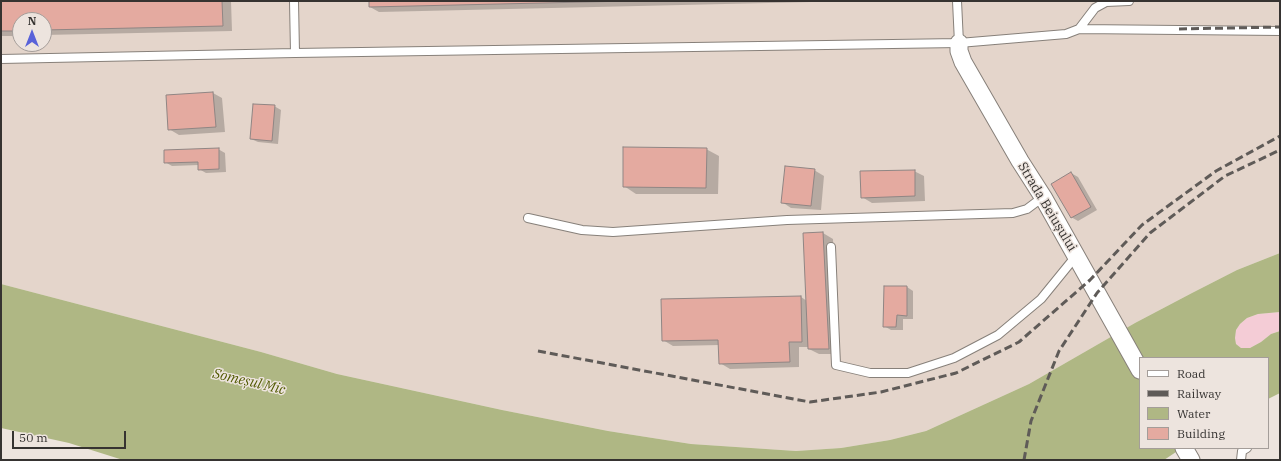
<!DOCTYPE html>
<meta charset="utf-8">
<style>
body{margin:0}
#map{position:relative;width:1281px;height:461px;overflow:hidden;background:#ede4de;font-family:"IBM Plex Serif",serif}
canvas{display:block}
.frame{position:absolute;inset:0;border:2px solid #363331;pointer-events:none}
.legend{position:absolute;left:1139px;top:357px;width:130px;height:92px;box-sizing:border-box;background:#ede4de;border:1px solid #a49d99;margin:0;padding:5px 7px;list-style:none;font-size:12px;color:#363331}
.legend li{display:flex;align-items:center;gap:8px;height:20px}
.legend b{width:20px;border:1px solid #a49d99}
.north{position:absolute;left:12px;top:12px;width:40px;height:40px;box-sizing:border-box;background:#ede4de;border:1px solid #a49d99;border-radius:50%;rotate:0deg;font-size:11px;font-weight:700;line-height:16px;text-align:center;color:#363331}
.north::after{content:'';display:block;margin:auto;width:14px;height:18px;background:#5962d9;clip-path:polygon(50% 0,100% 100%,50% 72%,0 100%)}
.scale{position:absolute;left:12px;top:431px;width:114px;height:18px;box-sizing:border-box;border:2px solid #363331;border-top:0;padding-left:5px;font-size:12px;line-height:14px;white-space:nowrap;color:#363331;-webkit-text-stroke:3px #ede4de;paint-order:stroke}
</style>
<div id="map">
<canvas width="1281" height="461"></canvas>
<div class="frame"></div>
<ul class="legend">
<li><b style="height:5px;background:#fff"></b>Road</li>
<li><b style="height:5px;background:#5f5b58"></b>Railway</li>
<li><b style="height:11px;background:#afb784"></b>Water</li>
<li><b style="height:11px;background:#e4aaa0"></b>Building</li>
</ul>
<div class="north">N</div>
<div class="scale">50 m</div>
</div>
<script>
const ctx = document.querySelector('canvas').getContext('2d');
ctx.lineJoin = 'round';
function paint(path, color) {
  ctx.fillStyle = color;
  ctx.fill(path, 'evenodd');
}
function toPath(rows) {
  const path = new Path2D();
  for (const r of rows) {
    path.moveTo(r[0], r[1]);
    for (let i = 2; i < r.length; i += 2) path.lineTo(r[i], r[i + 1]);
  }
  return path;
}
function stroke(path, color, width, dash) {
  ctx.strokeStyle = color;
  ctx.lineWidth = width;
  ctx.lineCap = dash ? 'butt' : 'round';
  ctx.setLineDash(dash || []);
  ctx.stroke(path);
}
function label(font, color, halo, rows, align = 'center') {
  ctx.font = font + ' "IBM Plex Serif",serif';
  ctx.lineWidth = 3;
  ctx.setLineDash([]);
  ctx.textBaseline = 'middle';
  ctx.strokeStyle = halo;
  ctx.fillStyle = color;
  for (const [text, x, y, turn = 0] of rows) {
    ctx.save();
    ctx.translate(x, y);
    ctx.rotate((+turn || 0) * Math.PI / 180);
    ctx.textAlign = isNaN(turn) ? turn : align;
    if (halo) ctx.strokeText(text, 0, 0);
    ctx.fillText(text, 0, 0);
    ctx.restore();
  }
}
const built = toPath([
 [1,1,1280,1,1280,253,1237,270,1192,293,1135,323,1029,384,926,431,890,440,841,448,796,451,691,444,608,431,502,410,337,374,261,352,1,284],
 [20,20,44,20,44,44,20,44]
]);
const green = toPath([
 [1280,312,1280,331,1271,334,1261,342,1250,348,1241,348,1236,344,1235,338,1236,330,1240,324,1247,318,1258,314]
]);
const water = toPath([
 [1280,253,1280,312,1258,314,1247,318,1240,324,1236,330,1235,338,1236,344,1241,348,1250,348,1261,342,1271,334,1280,331,1280,393,1268,399,1268,358,1140,358,1140,448,1182,448,1164,460,123,460,69,443,1,428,1,284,261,352,337,374,502,410,608,431,691,444,796,451,841,448,890,440,926,431,1029,384,1135,323,1192,293,1237,270]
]);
const shadow = toPath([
 [1,1,231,1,232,31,44,35,44,20,20,20,20,36,1,36],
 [370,1,855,1,379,12,370,7],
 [213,93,222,98,225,132,179,135,169,129],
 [274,106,281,110,278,144,258,142,251,139],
 [218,149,225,153,226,172,206,173,199,169,199,165,172,166,165,162],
 [706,149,719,156,718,194,636,194,624,186],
 [814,170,824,176,821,210,791,208,782,202],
 [914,171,924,176,925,201,872,203,862,197],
 [1071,173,1078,177,1097,210,1078,221,1071,217],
 [823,233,833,239,838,354,819,354,809,349,809,347,799,347,799,367,730,369,720,363,720,345,673,346,663,340,801,297,807,301],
 [907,287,913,291,913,319,903,319,903,330,891,330,884,326]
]);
const building = toPath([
 [1,1,222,1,223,26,44,30,44,20,20,20,20,31,1,31,1,1],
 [369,1,629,1,369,7,369,1],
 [213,92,216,127,168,130,166,95,213,92],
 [253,104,275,105,272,141,250,139,253,104],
 [623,147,707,148,706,188,623,187,623,147],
 [219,148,219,169,198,170,198,162,164,163,164,150,219,148],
 [785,166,815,169,811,206,781,203,785,166],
 [915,170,915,196,861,198,860,171,915,170],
 [1071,172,1091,207,1071,218,1051,184,1071,172],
 [823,232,829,349,808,349,803,233,823,232],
 [884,286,907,286,907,316,897,315,896,327,883,327,884,286],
 [801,296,802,342,789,342,790,362,719,364,718,340,662,341,661,299,801,296]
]);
const service = toPath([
 [294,1,295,53,959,43,1066,34,1079,29,1095,8,1106,2,1129,1],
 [957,1,959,43],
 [1079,29,1280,31],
 [1,59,295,53],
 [528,218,582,230,613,232,787,220,1013,213,1027,209,1043,197],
 [831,247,836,365,870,373,908,373,954,358,998,335,1041,299,1076,256],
 [1241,460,1242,451,1247,448]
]);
const minor = toPath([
 [959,43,959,51,963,62,1020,161,1043,197,1140,370],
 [1184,448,1191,460]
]);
const rail = toPath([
 [1179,29,1280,27],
 [538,351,810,402,881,392,956,373,1019,342,1090,280,1142,225,1216,171,1280,136],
 [1024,460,1031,421,1059,351,1097,293,1150,233,1225,176,1280,150]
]);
const streetNames = [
 ["Strada Beiușului",1047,207,59]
];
const waterNames = [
 ["Someșul Mic",249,382,13]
];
paint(built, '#e4d5cb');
paint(green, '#f4ccd6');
paint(water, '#afb784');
paint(shadow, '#0003');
paint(building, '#e4aaa0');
stroke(building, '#908684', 1);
stroke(service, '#87807a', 10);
stroke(minor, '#87807a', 19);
stroke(service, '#fff', 8);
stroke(minor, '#fff', 17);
stroke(rail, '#5f5b58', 3, [8, 4]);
label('13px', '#363331', '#ede4de', streetNames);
label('italic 14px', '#525a02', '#ede4de', waterNames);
</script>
